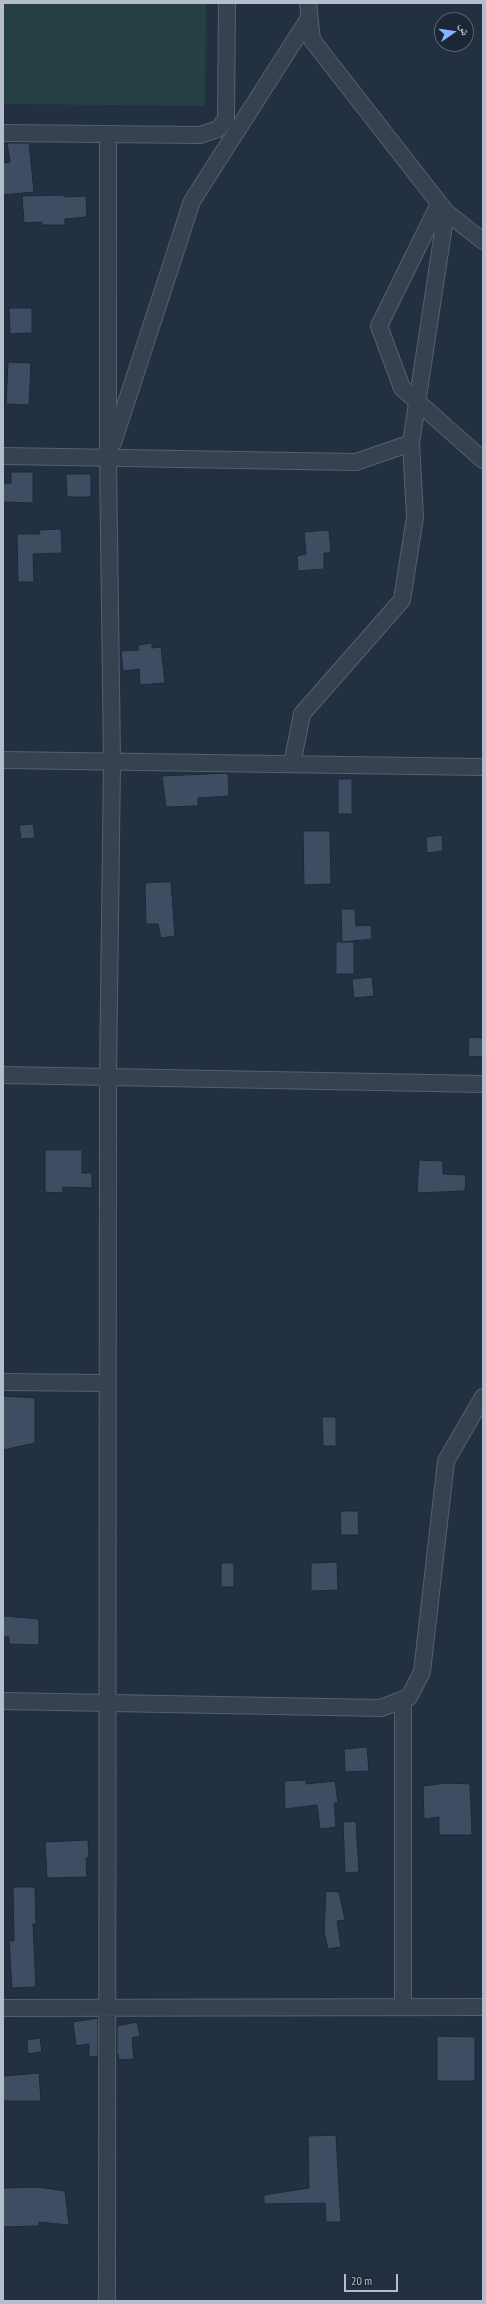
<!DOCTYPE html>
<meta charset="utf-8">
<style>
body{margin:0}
#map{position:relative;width:486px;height:2304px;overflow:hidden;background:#233041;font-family:"PT Sans Narrow","Noto Naskh Arabic",sans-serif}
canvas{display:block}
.frame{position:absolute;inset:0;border:4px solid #b4bdcc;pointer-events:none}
.north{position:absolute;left:434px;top:12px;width:40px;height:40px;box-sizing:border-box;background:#1c2736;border:1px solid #596372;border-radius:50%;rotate:77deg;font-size:11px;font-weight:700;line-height:16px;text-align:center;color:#b4bdcc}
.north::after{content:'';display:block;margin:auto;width:14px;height:18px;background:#85b4ff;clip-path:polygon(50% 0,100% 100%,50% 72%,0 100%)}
.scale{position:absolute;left:344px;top:2274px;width:54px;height:18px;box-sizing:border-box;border:2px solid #b4bdcc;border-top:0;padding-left:5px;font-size:12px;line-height:14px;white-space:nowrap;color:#b4bdcc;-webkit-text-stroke:3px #1c2736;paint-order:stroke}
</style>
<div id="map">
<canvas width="486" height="2304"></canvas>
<div class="frame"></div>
<div class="north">ش</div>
<div class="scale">20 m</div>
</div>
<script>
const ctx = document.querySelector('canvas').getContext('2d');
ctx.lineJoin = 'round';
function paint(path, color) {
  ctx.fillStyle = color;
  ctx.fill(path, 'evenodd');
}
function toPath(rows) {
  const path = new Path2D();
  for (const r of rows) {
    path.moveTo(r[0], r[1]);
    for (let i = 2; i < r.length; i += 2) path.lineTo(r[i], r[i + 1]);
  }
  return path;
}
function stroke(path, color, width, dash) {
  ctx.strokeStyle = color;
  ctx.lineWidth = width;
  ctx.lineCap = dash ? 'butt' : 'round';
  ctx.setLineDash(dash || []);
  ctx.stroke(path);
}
const green = toPath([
 [3,3,206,3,205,106,3,104]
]);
const building = toPath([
 [7,143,29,143,34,192,3,195,3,163,10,162,7,143],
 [64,195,64,197,86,196,87,217,65,219,65,225,42,225,42,222,24,223,22,196,64,195],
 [9,308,32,308,32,333,10,334,9,308],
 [8,362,31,363,29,405,6,404,8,362],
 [11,472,33,472,33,503,3,502,3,484,11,483,11,472],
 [66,474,91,474,91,497,67,497,66,474],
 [61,529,62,553,33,554,34,582,18,582,17,534,40,534,39,530,61,529],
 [329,530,331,553,324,553,324,569,298,571,297,556,306,554,304,532,329,530],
 [152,643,152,648,161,647,165,683,140,685,139,669,123,671,121,651,139,650,138,645,152,643],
 [228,773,229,796,198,798,198,806,166,807,162,776,228,773],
 [338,779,352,779,352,814,338,814,338,779],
 [33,824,35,838,21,839,19,825,33,824],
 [303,831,330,831,331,884,304,885,303,831],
 [442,835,443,851,427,853,426,837,442,835],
 [158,882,171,882,175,936,161,938,158,924,146,924,145,883,158,882],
 [341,909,355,909,356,926,371,925,372,939,342,942,341,909],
 [336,942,354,942,354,974,336,974,336,942],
 [372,977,374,996,354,998,352,979,372,977],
 [469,1037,483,1038,483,1057,468,1056,469,1037],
 [45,1150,82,1150,82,1173,92,1173,92,1188,63,1187,63,1193,45,1192,45,1150],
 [419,1160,443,1161,443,1174,466,1175,465,1191,417,1193,419,1160],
 [3,1396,35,1398,35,1443,3,1450,3,1396],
 [322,1417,336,1417,336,1446,323,1446,322,1417],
 [340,1511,358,1511,359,1535,341,1535,340,1511],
 [337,1562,338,1590,311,1591,311,1563,337,1562],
 [221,1563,234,1563,234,1587,221,1587,221,1563],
 [3,1616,39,1619,39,1645,9,1644,9,1637,3,1637,3,1616],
 [367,1747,369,1771,345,1772,344,1749,367,1747],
 [306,1780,306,1784,335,1781,338,1803,334,1803,336,1827,320,1829,317,1805,285,1809,284,1781,306,1780],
 [447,1783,470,1784,472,1835,439,1835,439,1817,424,1819,423,1786,447,1783],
 [356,1821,359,1872,345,1873,343,1822,356,1821],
 [88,1840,89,1857,86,1858,87,1877,47,1878,45,1842,88,1840],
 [13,1887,35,1887,36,1924,33,1924,36,1987,12,1988,9,1941,14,1941,13,1887],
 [326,1891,339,1892,345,1920,337,1921,341,1947,328,1949,324,1932,326,1891],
 [98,2018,98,2056,89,2057,89,2044,76,2046,73,2022,98,2018],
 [137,2022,140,2036,132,2038,134,2059,119,2060,118,2054,117,2054,117,2026,137,2022],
 [437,2036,475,2037,475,2081,437,2081,437,2036],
 [40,2038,42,2052,28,2054,27,2040,40,2038],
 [39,2073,41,2101,3,2101,3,2076,39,2073],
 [336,2135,341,2222,326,2222,325,2203,264,2204,264,2195,309,2188,308,2136,336,2135],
 [38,2187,65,2191,69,2225,39,2222,39,2226,3,2227,3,2188,38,2187]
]);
const minor = toPath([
 [308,3,312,40,446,212,483,241],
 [3,133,200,135,218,129,226,119,227,3],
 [439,204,379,326,402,388,483,460],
 [113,443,192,201,309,18],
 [3,456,356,462,411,443,446,212],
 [3,760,483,767],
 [292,764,302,714,402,600,415,517,411,443],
 [3,1075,483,1084],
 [3,1382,107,1383],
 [403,1699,403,2007],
 [3,1701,381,1708,409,1697,422,1672,446,1461,483,1397],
 [3,2008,483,2007],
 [107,2301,108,1077,112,762,108,458,108,134]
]);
paint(green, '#253f42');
paint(building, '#3e4d62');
stroke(building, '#1e2938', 1);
stroke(minor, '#55606f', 18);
stroke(minor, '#374251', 16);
</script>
